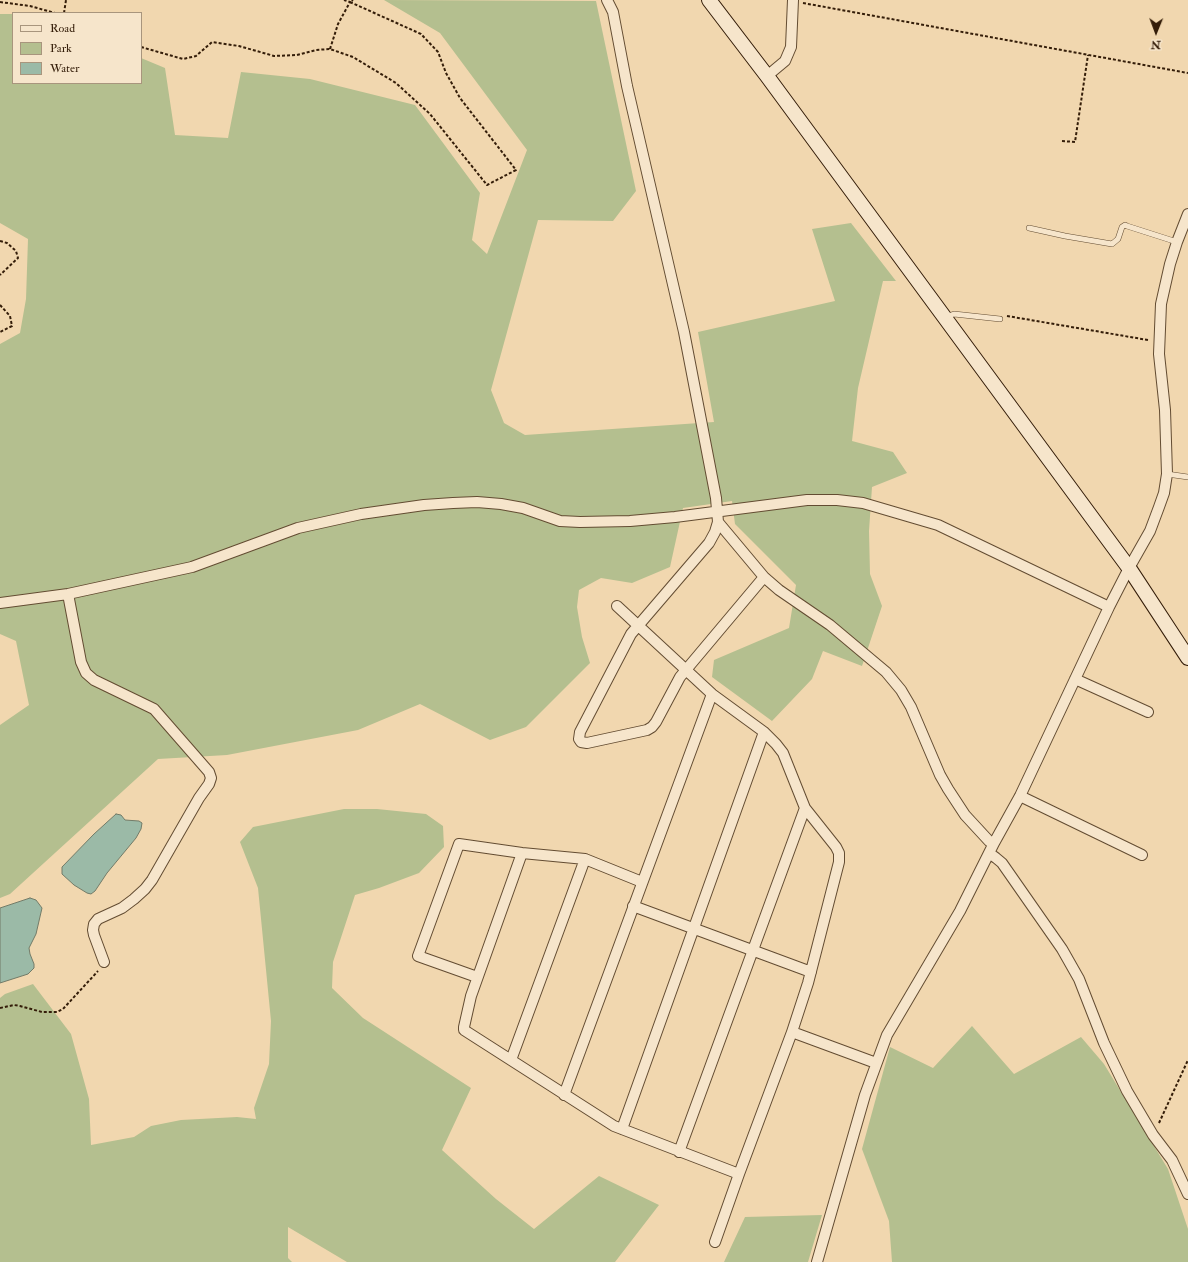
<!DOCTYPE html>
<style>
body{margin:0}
#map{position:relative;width:1188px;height:1262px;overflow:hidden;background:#f1d7af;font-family:"IM FELL Double Pica",serif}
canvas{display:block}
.legend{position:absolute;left:12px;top:12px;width:130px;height:72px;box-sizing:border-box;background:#f6e5cb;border:1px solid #a8957d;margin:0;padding:5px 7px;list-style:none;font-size:12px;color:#341d09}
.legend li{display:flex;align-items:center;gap:8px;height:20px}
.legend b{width:20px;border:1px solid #a8957d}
.north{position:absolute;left:1136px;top:12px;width:40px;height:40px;-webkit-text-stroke:3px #f6e5cb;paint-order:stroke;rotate:181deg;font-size:11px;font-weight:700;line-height:16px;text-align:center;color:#341d09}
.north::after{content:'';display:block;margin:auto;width:14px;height:18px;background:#341d09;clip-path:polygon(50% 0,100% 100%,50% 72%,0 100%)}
</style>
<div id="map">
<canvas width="1188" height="1262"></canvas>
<ul class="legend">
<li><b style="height:5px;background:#f6e5cb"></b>Road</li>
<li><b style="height:11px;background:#b4bf8f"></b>Park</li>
<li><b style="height:11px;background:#9bbaa7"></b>Water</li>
</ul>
<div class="north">N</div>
</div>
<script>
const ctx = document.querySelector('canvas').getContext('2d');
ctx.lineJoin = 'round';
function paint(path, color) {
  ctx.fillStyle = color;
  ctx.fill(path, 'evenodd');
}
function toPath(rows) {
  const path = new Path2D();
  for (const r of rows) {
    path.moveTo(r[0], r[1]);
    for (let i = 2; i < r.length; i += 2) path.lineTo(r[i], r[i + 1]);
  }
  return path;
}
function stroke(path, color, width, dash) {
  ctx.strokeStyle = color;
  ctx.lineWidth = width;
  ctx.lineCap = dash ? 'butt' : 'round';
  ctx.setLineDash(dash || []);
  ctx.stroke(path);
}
const green = toPath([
 [384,0,596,1,636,191,613,221,538,220,491,390,504,423,525,435,714,422,698,332,835,301,812,229,851,223,896,281,883,281,858,388,852,441,893,452,907,473,872,487,869,531,870,574,882,606,862,666,823,651,812,679,772,721,712,677,714,660,789,628,796,585,735,524,732,501,683,508,670,567,632,583,601,578,579,590,577,607,582,637,590,663,526,727,490,740,420,704,358,730,227,755,158,759,10,894,0,898,0,725,29,705,16,641,0,634,0,344,20,333,26,299,28,239,0,223,0,14,13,14,13,83,141,83,141,58,165,68,175,135,228,138,241,72,310,79,415,105,480,193,472,240,487,254,527,150,440,33],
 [344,809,377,809,426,814,443,826,444,847,419,873,379,888,355,895,333,962,332,988,363,1018,471,1088,442,1150,496,1199,534,1229,599,1176,659,1205,615,1262,347,1262,288,1227,288,1258,292,1262,0,1262,0,998,5,994,33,984,71,1034,89,1099,91,1145,134,1137,151,1126,181,1120,237,1117,256,1119,254,1108,269,1064,271,1021,258,888,240,842,253,827],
 [972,1026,1014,1074,1081,1037,1104,1064,1168,1169,1188,1229,1188,1262,892,1262,889,1221,862,1149,890,1047,933,1068],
 [822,1215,808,1262,724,1262,745,1217]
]);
const water = toPath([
 [116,814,121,815,125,820,139,821,142,823,141,829,136,838,107,873,95,891,91,894,87,893,74,885,62,874,62,867,94,834,116,814],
 [30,898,36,900,42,908,36,934,29,948,30,954,34,964,34,968,28,974,0,983,0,908,30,898]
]);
const path = toPath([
 [0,2,30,6,55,13],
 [803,3,1188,73],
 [64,13,66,0],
 [141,47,183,59,196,56,212,42,239,46,274,56,297,55,316,50,330,49,353,57,396,83,430,114,487,185,516,170,460,98,446,73,438,52,421,34,350,2,353,0],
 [330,49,338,24,350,2,344,0],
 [1062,141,1075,142,1088,55],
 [0,241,7,243,16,251,18,258,0,275],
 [0,305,10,316,12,326,0,332],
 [1007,316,1148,340],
 [0,1008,14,1005,20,1006,42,1012,57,1012,63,1009,98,971],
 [1159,1123,1188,1060]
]);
const lane = toPath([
 [1029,228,1065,236,1112,244,1118,239,1122,227,1125,225,1127,226,1177,242],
 [945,317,954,314,1000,319],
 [1167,474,1188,477]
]);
const street = toPath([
 [607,0,613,12,627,86,684,332,716,498,718,522,715,532,709,543,631,634,580,732,579,739,581,742,587,743,647,730,652,727,656,722,680,677,764,577],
 [767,76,785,61,791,47,793,0],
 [718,522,764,577,779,590,830,625,886,672,901,690,911,707,940,775,948,789,965,815,989,841,994,843],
 [68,594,81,662,86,673,94,680,154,709,209,772,211,778,209,784,199,798,152,880,145,889,134,899,122,908,98,919,94,924,93,930,94,935,104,962],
 [0,603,68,594,192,567,298,528,361,514,424,505,453,503,477,502,501,504,523,508,560,521,580,522,630,521,675,517,807,500,837,500,863,503,938,525,1109,607],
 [617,606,712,694,764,732,776,744,783,753,805,808,836,847,839,853,839,862,808,983,792,1032,739,1174,715,1242],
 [1075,679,1148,712],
 [1020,796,1142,855],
 [522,853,471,996,464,1027,464,1030,614,1126,739,1174],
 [989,853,996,858,1002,863,1062,949,1079,979,1104,1043,1127,1091,1153,1135,1172,1160,1188,1194],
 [633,906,811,972],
 [477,977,418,956,459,844,522,853,585,859,642,882],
 [792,1032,876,1063],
 [511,1060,585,859],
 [564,1095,712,694],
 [622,1129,764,732],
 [679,1152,805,808],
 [817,1262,865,1095,887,1035,960,911,994,843,1020,796,1109,607,1129,568,1150,531,1159,507,1164,493,1167,474,1165,410,1159,354,1161,304,1170,264,1177,242,1188,214]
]);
const secondary = toPath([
 [709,0,767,76,1129,568,1188,658]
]);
paint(green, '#b4bf8f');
paint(water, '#9bbaa7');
stroke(water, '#727b68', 1);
stroke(lane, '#634c32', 6);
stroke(street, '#634c32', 12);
stroke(secondary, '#341d09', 16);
stroke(path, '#341d09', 2, [3, 2]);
stroke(lane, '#f6e5cb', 5);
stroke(street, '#f6e5cb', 10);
stroke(secondary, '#f6e5cb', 14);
</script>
